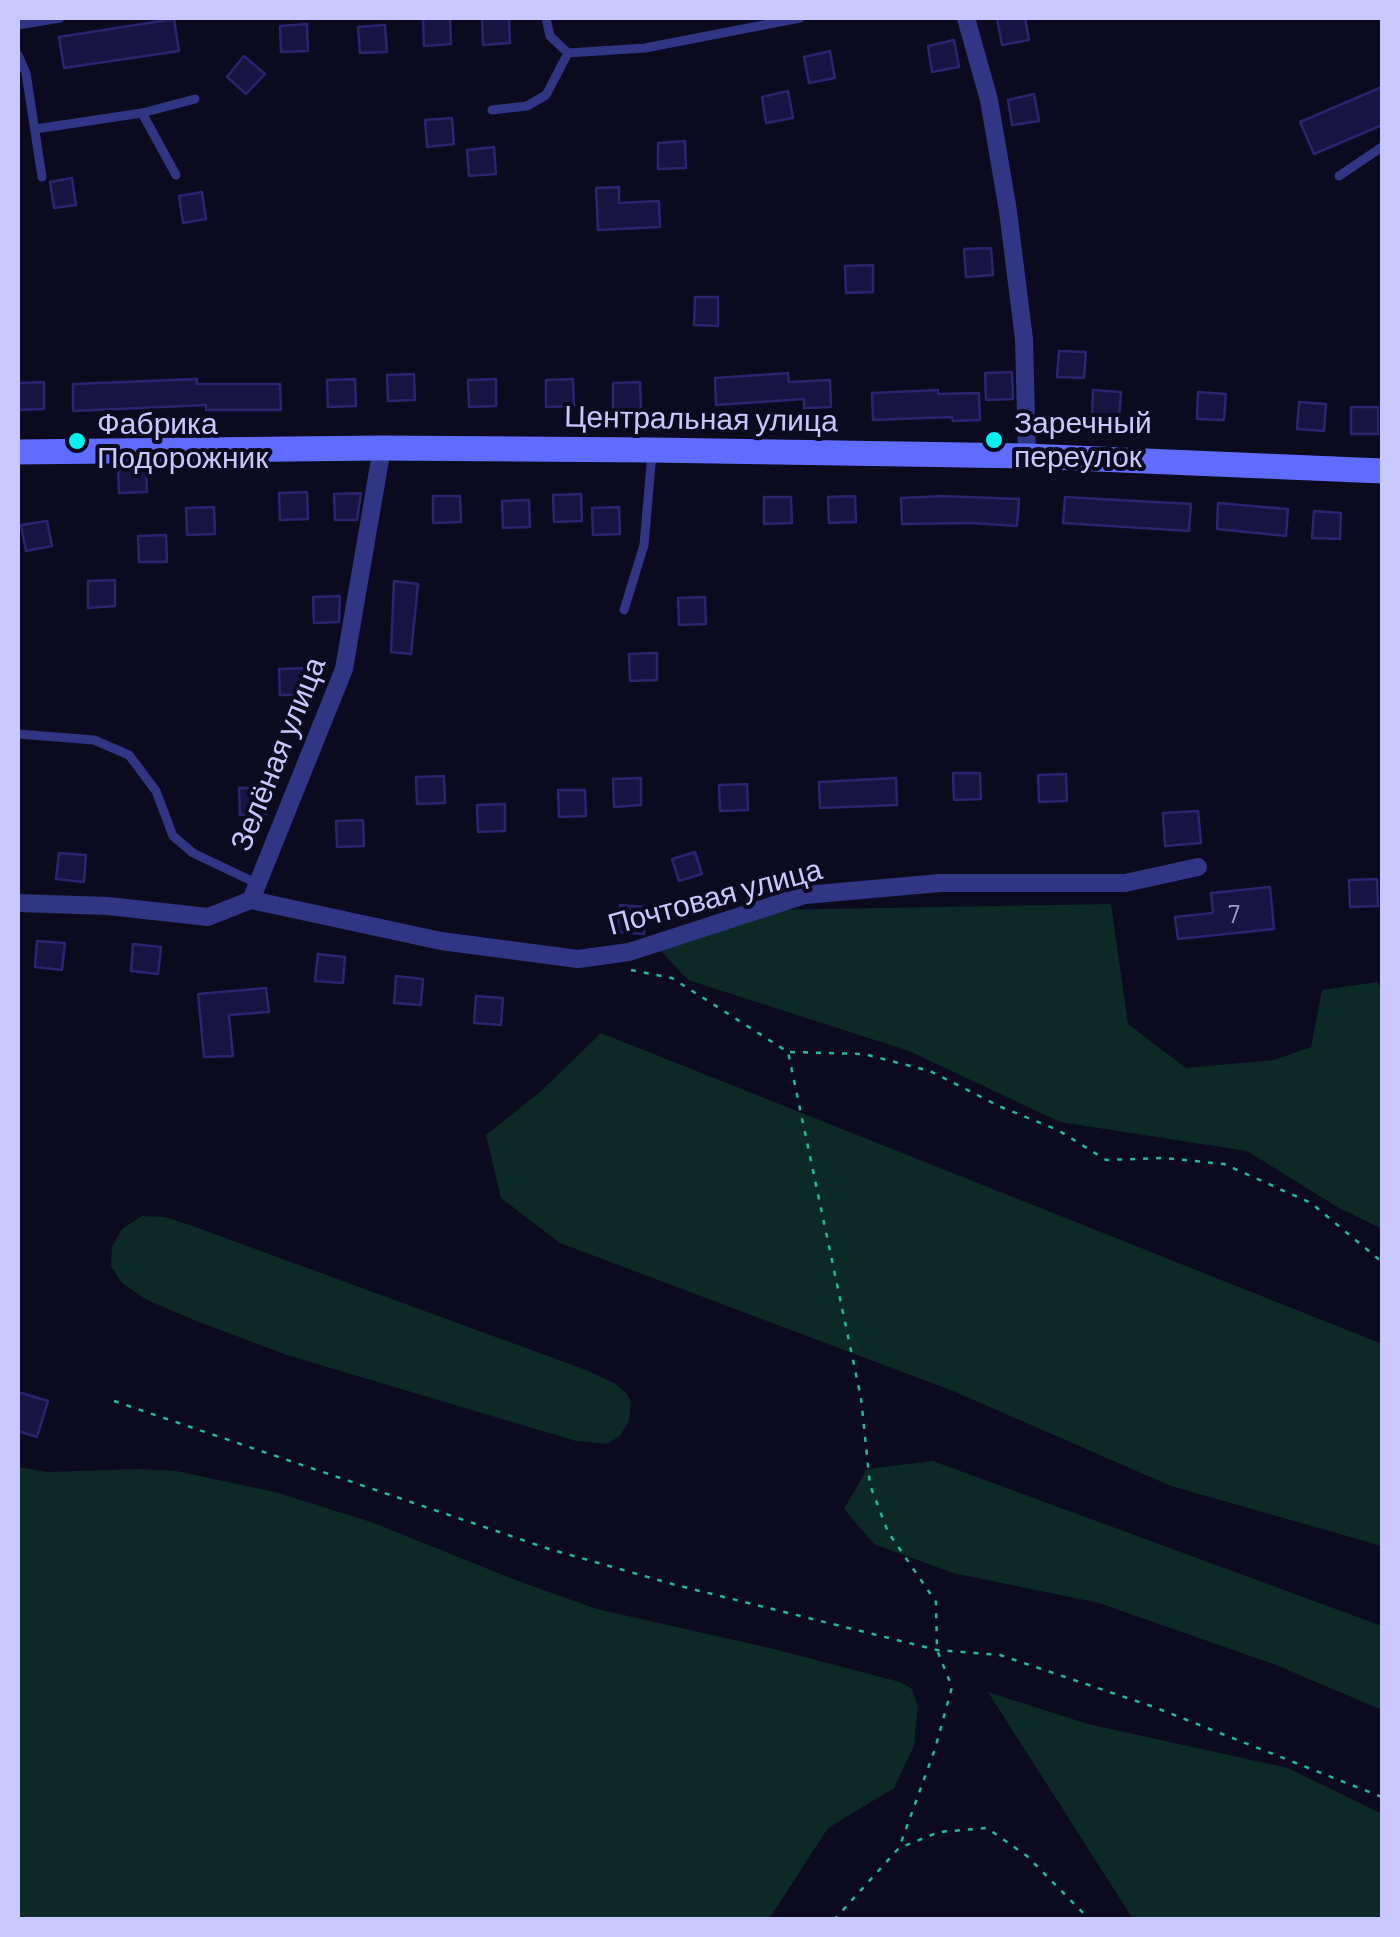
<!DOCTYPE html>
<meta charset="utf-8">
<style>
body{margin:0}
#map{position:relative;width:1400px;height:1937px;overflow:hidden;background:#0b0a1f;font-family:Barlow,sans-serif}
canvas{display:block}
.frame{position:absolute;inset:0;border:20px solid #c8c8ff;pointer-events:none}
</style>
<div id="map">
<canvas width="1400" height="1937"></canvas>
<div class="frame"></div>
</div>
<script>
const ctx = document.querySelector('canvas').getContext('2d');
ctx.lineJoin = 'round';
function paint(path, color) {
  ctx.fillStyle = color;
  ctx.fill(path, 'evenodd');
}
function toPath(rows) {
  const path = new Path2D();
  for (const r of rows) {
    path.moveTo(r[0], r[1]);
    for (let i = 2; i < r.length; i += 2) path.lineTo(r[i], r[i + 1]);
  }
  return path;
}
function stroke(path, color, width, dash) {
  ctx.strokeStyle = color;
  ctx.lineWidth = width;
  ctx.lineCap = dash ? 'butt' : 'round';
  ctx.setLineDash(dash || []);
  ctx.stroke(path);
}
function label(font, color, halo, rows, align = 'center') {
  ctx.font = font + ' Barlow,sans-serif';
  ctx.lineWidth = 8;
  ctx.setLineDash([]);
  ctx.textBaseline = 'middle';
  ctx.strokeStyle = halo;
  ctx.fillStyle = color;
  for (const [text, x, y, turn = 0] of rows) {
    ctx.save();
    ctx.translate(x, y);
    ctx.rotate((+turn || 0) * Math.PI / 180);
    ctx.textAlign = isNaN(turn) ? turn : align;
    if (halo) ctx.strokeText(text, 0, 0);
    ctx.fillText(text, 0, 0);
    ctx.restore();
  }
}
const green = toPath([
 [1111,904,1128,1024,1186,1068,1274,1060,1311,1047,1322,990,1377,982,1382,989,1382,1229,1339,1208,1247,1151,1060,1122,909,1051,688,980,661,951,765,910],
 [601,1033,1382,1344,1382,1546,1171,1486,953,1391,560,1243,501,1198,486,1135,540,1092],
 [142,1216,165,1217,187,1224,586,1370,616,1384,627,1394,631,1402,629,1421,620,1436,607,1444,576,1441,287,1355,194,1320,147,1300,122,1283,111,1266,112,1247,122,1229],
 [933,1461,1382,1626,1382,1710,1276,1665,1099,1603,953,1573,874,1544,844,1509,867,1469],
 [18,1467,48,1472,138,1469,176,1471,275,1492,371,1522,518,1581,597,1609,774,1649,900,1682,911,1688,918,1706,914,1746,894,1788,828,1828,769,1919,18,1919],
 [988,1692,1088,1724,1288,1768,1382,1814,1382,1919,1133,1919]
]);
const building = toPath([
 [450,18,451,44,424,46,423,19,450,18],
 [482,18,509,18,510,43,483,45,482,18],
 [1025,18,1029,40,1002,45,997,19,1025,18],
 [174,19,179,51,64,68,59,37,174,19],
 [307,24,308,51,281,52,280,26,307,24],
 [385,25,387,52,360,53,358,27,385,25],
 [954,40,959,67,932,72,928,46,954,40],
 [830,51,835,78,809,83,804,57,830,51],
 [244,56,265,74,246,94,227,77,244,56],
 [1382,87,1382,125,1314,154,1300,122,1382,87],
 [788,91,793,118,766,123,762,97,788,91],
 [1034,94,1039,121,1012,125,1008,100,1034,94],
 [452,118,454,144,427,147,425,120,452,118],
 [685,141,686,168,658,169,658,143,685,141],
 [494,147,496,174,469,176,467,150,494,147],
 [72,178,76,205,54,208,50,182,72,178],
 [619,187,619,203,659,201,660,227,598,230,596,188,619,187],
 [202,192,206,219,183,223,179,196,202,192],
 [991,248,993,275,966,277,964,249,991,248],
 [873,265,873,292,846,293,845,266,873,265],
 [695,297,718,297,718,326,694,325,695,297],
 [1059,351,1086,352,1084,378,1057,377,1059,351],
 [1012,372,1013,399,986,400,985,373,1012,372],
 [788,373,789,382,830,380,831,407,804,408,804,399,716,405,715,378,788,373],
 [414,374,415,400,388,401,387,375,414,374],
 [197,379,197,384,280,384,281,410,206,410,206,405,73,411,73,384,197,379],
 [355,379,356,406,328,407,327,380,355,379],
 [496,379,496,406,469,407,468,380,496,379],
 [573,379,574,406,546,407,546,380,573,379],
 [44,382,44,409,18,410,18,383,44,382],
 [640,382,641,409,613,409,613,383,640,382],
 [938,390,938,394,979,393,980,420,953,421,952,417,873,420,872,393,938,390],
 [1093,390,1121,392,1119,418,1092,417,1093,390],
 [1198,392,1226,394,1224,420,1197,419,1198,392],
 [1299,402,1326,404,1324,431,1297,429,1299,402],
 [1351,407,1378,407,1378,434,1351,434,1351,407],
 [118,467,146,467,147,492,119,493,118,467],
 [307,492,308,519,280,520,279,493,307,492],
 [361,493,357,520,335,520,334,494,361,493],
 [581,494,582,521,554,522,553,495,581,494],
 [433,496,460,496,461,522,433,523,433,496],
 [855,496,856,522,829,523,828,497,855,496],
 [942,496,1019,499,1017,526,971,523,902,524,901,498,942,496],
 [764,497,791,497,792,523,764,524,764,497],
 [1065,497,1191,504,1189,531,1063,523,1065,497],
 [529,500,530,527,503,528,502,501,529,500],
 [1218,503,1288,509,1286,536,1217,529,1218,503],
 [214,507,215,534,187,535,186,508,214,507],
 [619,507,620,534,593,535,592,508,619,507],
 [1314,511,1341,513,1340,539,1312,538,1314,511],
 [47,521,52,546,26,551,21,525,47,521],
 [166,535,167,562,139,562,138,536,166,535],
 [115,580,115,606,88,608,88,581,115,580],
 [394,581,418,584,411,654,391,652,394,581],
 [340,596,339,622,314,623,313,597,340,596],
 [705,597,706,624,679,625,678,598,705,597],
 [657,653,657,680,630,681,629,654,657,653],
 [306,668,307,695,280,695,279,669,306,668],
 [953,773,980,773,981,799,954,800,953,773],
 [1066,774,1067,801,1039,802,1038,775,1066,774],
 [444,776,445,803,417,804,416,777,444,776],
 [641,778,641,805,614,807,613,779,641,778],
 [896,778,897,805,820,808,819,782,896,778],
 [747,784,748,810,720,811,719,785,747,784],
 [239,788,266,788,267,814,240,815,239,788],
 [558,790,585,790,586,816,559,817,558,790],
 [505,804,505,831,478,832,477,805,505,804],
 [1198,811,1201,843,1165,846,1163,813,1198,811],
 [363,820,364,846,337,847,336,821,363,820],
 [695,852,702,874,679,881,672,859,695,852],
 [59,853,86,855,84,882,56,879,59,853],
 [1377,879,1378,906,1350,907,1349,880,1377,879],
 [1270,887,1274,929,1178,939,1175,917,1213,913,1211,893,1270,887],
 [620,905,647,907,644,934,617,932,620,905],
 [37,941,65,943,62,970,35,967,37,941],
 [133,944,161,947,158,974,131,971,133,944],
 [318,954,345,957,343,983,315,981,318,954],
 [396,976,423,979,421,1005,394,1003,396,976],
 [266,988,269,1012,229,1015,233,1056,204,1057,198,994,266,988],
 [476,996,503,998,501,1025,474,1023,476,996],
 [18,1392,48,1401,37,1437,18,1431,18,1392]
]);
const path = toPath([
 [631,970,672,978,788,1052,861,1398,870,1485,888,1532,936,1602,937,1650,952,1687,935,1749,899,1848],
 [790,1052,864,1054,930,1071,1001,1107,1058,1130,1106,1160,1164,1158,1224,1164,1311,1203,1382,1262],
 [114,1401,549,1549,676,1585,937,1650,1000,1655,1154,1707,1382,1797],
 [834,1920,899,1848,939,1832,987,1828,1027,1856,1090,1920]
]);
const lane = toPath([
 [546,18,550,36,568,53],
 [18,25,60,18],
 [18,55,26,73,42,177],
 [492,110,527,106,546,95,568,53,645,48,800,18],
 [142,113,195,99],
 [35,129,142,113,176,175],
 [1339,176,1382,147],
 [624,610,644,545,652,453],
 [18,734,94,740,129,755,156,791,173,836,193,853,256,883]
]);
const street = toPath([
 [966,18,989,100,1008,211,1024,339,1027,456],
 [251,900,441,941,578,959,629,952,805,895,940,883,1125,883,1198,867],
 [251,900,344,669,382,448],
 [18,903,108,906,208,917,251,900]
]);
const secondary = toPath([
 [18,452,382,448,652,450,1027,456,1382,471]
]);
const markers = [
 [994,440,10,"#00f3f1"],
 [77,441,10,"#00f3f1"]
];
const numberNames = [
 ["7",1234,915]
];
const streetNames = [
 ["Центральная улица",701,419,1],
 ["Зелёная улица",278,754,-68],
 ["Почтовая улица",715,897,-15]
];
const poiNames = [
 ["Заречный",1014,423],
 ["переулок",1014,457],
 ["Фабрика",97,424],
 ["Подорожник",97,458]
];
paint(green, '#0c2925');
paint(building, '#181441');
stroke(building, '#2b2470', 2.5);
stroke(path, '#21baa0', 2.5, [5, 8]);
stroke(lane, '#303683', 9);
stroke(street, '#303683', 18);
stroke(secondary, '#5f6cff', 25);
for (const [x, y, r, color] of markers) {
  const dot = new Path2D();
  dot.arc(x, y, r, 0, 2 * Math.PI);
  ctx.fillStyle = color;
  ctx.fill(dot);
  stroke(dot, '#0b0a1f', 4);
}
label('25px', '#9c9bd0', null, numberNames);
label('30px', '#c8c8ff', '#0b0a1f', streetNames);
label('30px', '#c8c8ff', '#0b0a1f', poiNames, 'left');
</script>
